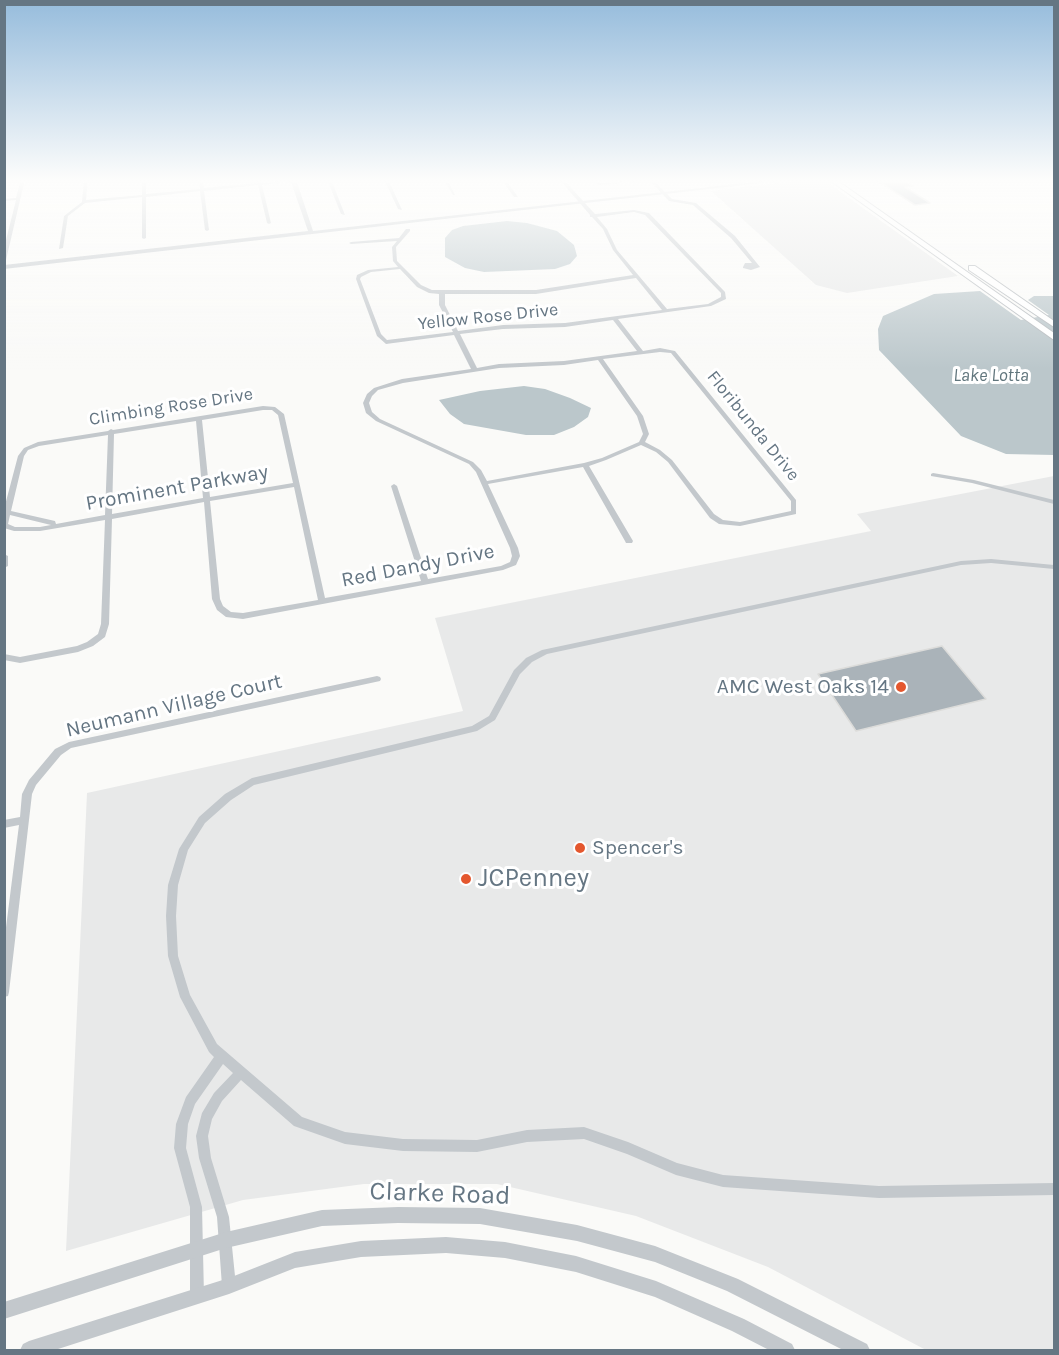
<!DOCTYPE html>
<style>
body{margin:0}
#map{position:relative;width:1059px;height:1355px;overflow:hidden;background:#fafaf8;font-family:Karla,sans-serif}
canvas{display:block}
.frame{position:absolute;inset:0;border:6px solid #657683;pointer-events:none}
</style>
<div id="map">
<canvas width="1059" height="1355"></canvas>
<div class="frame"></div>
</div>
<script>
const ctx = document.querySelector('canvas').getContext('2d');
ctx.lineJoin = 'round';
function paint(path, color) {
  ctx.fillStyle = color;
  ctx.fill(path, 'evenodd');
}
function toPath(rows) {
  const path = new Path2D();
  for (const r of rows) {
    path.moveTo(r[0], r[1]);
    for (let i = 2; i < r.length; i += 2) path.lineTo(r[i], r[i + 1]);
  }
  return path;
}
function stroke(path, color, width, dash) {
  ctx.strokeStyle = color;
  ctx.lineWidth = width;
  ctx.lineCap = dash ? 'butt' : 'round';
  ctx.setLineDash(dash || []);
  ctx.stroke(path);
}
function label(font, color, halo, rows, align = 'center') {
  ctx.font = font + ' Karla,sans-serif';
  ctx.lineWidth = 6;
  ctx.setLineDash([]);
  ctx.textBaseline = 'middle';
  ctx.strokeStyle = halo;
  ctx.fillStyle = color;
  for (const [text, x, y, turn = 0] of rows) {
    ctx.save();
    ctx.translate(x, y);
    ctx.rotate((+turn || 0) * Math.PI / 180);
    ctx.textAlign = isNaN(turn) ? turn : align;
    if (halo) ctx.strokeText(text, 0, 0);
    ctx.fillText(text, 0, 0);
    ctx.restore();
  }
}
const built = toPath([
 [812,179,824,180,958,276,847,293,816,285,711,191],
 [1054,476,1054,1350,926,1350,768,1267,636,1216,497,1184,364,1184,243,1200,66,1251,87,793,463,711,435,618,871,531,857,514]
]);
const water = toPath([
 [507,221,527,223,557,231,574,245,577,256,570,264,555,269,484,272,465,268,445,257,445,238,452,230,463,226],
 [980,291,1021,320,1049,315,1028,300,1034,296,1054,296,1054,455,1006,454,961,436,879,350,878,329,883,316,934,294],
 [524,386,545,389,570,398,591,408,588,417,574,427,554,435,526,435,464,424,450,414,439,400,480,391]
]);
const building = toPath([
 [875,179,901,179,913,186,905,187,930,203,915,205,875,179],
 [942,646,986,699,856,731,818,674,942,646]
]);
const minor = toPath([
 [21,179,25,179,6,260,4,261,4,248,16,200,4,201,4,199,16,198,21,179],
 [84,179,88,179,86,200,142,195,142,179,146,179,146,194,200,189,199,179,203,179,204,188,258,183,257,180,259,179,260,179,262,183,297,179,310,179,262,185,271,223,269,224,267,223,258,185,204,191,209,230,207,231,205,230,200,191,146,197,146,238,144,239,142,238,142,197,85,203,68,216,63,248,59,249,64,216,82,202,84,179],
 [327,179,331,179,345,215,341,214,327,179],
 [384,179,388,179,402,210,398,209,384,179],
 [443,179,447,179,455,195,453,195,443,179],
 [501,179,505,179,518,197,514,197,501,179],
 [559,179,563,179,595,214,634,210,649,213,725,292,726,299,711,306,618,319,643,351,660,348,675,351,796,500,796,514,740,526,719,524,710,518,668,462,656,452,641,445,606,460,589,466,633,541,632,543,626,543,625,541,583,467,488,484,518,548,520,556,516,565,503,570,243,619,226,617,217,610,212,599,204,502,112,519,109,624,105,637,93,646,78,652,20,663,4,660,4,654,20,657,77,646,87,642,98,634,101,624,105,520,40,531,14,531,4,528,4,509,18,456,24,448,38,442,108,431,111,429,113,430,263,406,275,407,284,414,325,598,421,581,391,486,394,484,397,486,428,579,501,566,510,562,512,556,510,548,476,472,469,464,376,421,366,413,363,403,367,394,374,388,402,379,471,369,454,335,386,344,377,336,356,279,357,275,368,270,398,267,393,261,392,247,397,241,351,244,349,243,351,242,399,238,406,229,410,229,410,231,396,247,397,261,421,285,432,290,536,290,633,275,613,250,603,229,592,217,590,217,590,215,559,179],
 [634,212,645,215,721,293,721,297,708,304,667,309,617,250,607,229,597,217,634,212],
 [400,269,417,287,429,293,439,294,439,305,453,332,387,340,381,334,360,279,361,277,371,272,400,269],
 [636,278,662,310,565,323,503,325,458,331,445,305,445,294,536,294,636,278],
 [613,320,637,351,564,361,499,364,477,368,460,334,503,329,565,327,613,320],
 [660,352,671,353,791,501,791,511,740,522,723,520,714,514,672,460,660,450,645,442,649,434,643,416,603,359,660,352],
 [598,360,637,416,643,434,639,442,602,458,584,463,487,481,481,470,473,462,380,419,372,412,369,403,372,396,378,390,403,383,499,368,564,365,598,360],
 [263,410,272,410,278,415,293,483,210,497,202,420,263,410],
 [196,421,203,498,112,514,114,434,196,421],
 [108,435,105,515,56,524,55,521,11,511,24,456,28,450,39,446,108,435],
 [294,487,318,600,243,613,231,612,223,606,220,599,210,501,294,487],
 [10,515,51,525,40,527,15,527,8,524,10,515],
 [589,179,594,179,601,183,652,179,672,199,696,203,735,236,760,267,751,270,743,268,743,267,745,263,752,263,731,238,693,205,669,201,649,180,600,185,589,179],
 [933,473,974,480,1054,500,1054,504,972,483,931,476,931,474,933,473],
 [4,554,8,556,8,566,4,568,4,554],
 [991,559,1054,565,1054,569,991,563,961,565,547,654,532,662,520,674,495,720,477,731,254,785,231,800,205,823,188,850,178,885,176,916,178,956,190,995,217,1044,302,1117,345,1132,403,1139,477,1140,527,1130,584,1127,628,1142,677,1163,723,1175,879,1186,1054,1183,1054,1195,879,1198,723,1187,676,1175,627,1154,584,1139,527,1142,477,1152,403,1151,345,1144,294,1126,241,1080,222,1101,212,1119,208,1136,211,1158,229,1217,236,1286,234,1291,229,1293,224,1291,222,1286,217,1217,199,1158,196,1136,202,1113,214,1093,233,1073,223,1064,195,1104,188,1124,186,1148,202,1207,204,1296,202,1301,197,1303,192,1301,190,1296,190,1207,174,1148,176,1124,186,1097,214,1057,209,1052,180,997,168,956,166,916,168,885,179,849,199,817,225,794,252,778,472,726,489,716,514,670,526,658,542,650,961,561,991,559],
 [377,676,380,677,381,679,380,681,71,748,61,755,36,785,32,794,9,992,8,996,4,997,4,943,19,825,4,828,4,820,20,817,22,794,29,780,55,749,69,742,377,676]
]);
const tertiary = toPath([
 [290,179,296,179,313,231,781,179,797,179,4,269,4,265,308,231,290,179],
 [398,1207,480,1208,577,1225,655,1246,738,1279,867,1344,870,1350,843,1350,727,1291,655,1262,577,1241,480,1224,398,1223,322,1226,226,1248,4,1319,4,1302,226,1232,322,1210,398,1207],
 [446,1237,505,1242,576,1256,656,1281,744,1319,792,1344,795,1350,769,1350,732,1331,655,1297,576,1272,505,1258,446,1253,361,1257,295,1268,229,1294,55,1350,20,1350,23,1344,29,1341,229,1278,295,1252,361,1241,446,1237]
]);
const trunk = toPath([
 [828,179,835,179,1054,333,1054,340,828,179],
 [969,266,975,266,1054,321,1054,327,969,270,969,266]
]);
const markers = [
 [901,687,6,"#e4572e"],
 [580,848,6,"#e4572e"],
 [466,879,6,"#e4572e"]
];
const farStreetnames = [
 ["Yellow Rose Drive",488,317,-6],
 ["Climbing Rose Drive",171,407,-9],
 ["Floribunda Drive",753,426,51]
];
const farWaternames = [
 ["Lake Lotta",991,376]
];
const streetNames = [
 ["Prominent Parkway",177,488,-10],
 ["Red Dandy Drive",418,566,-11],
 ["Neumann Village Court",174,706,-13]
];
const poiNames = [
 ["AMC West Oaks 14",889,687],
 ["Spencer's",592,848,"left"]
];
const nearPoinames = [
 ["JCPenney",478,879]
];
const nearStreetnames = [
 ["Clarke Road",440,1194,2]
];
paint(built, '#e8e9e9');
paint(water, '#bbc7cb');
paint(building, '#aab3b9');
stroke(building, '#dcdcda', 1.5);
stroke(trunk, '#b4b9bd', 2);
paint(minor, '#c3c8cc');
paint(tertiary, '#c3c8cc');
paint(trunk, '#fff');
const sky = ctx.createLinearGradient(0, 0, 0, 369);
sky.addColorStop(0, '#96bcdc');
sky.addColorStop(0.49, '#fdfdfc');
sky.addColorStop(1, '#fdfdfc00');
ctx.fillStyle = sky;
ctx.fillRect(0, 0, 1059, 369);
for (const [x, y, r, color] of markers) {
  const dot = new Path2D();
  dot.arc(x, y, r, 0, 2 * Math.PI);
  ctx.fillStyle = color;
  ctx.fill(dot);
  stroke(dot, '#fff', 2);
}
label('18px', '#657683', '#fff', farStreetnames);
label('italic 18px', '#60757c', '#fff', farWaternames);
label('21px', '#657683', '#fff', streetNames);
label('21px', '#657683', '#fff', poiNames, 'right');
label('26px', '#657683', '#fff', nearPoinames, 'left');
label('26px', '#657683', '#fff', nearStreetnames);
</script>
